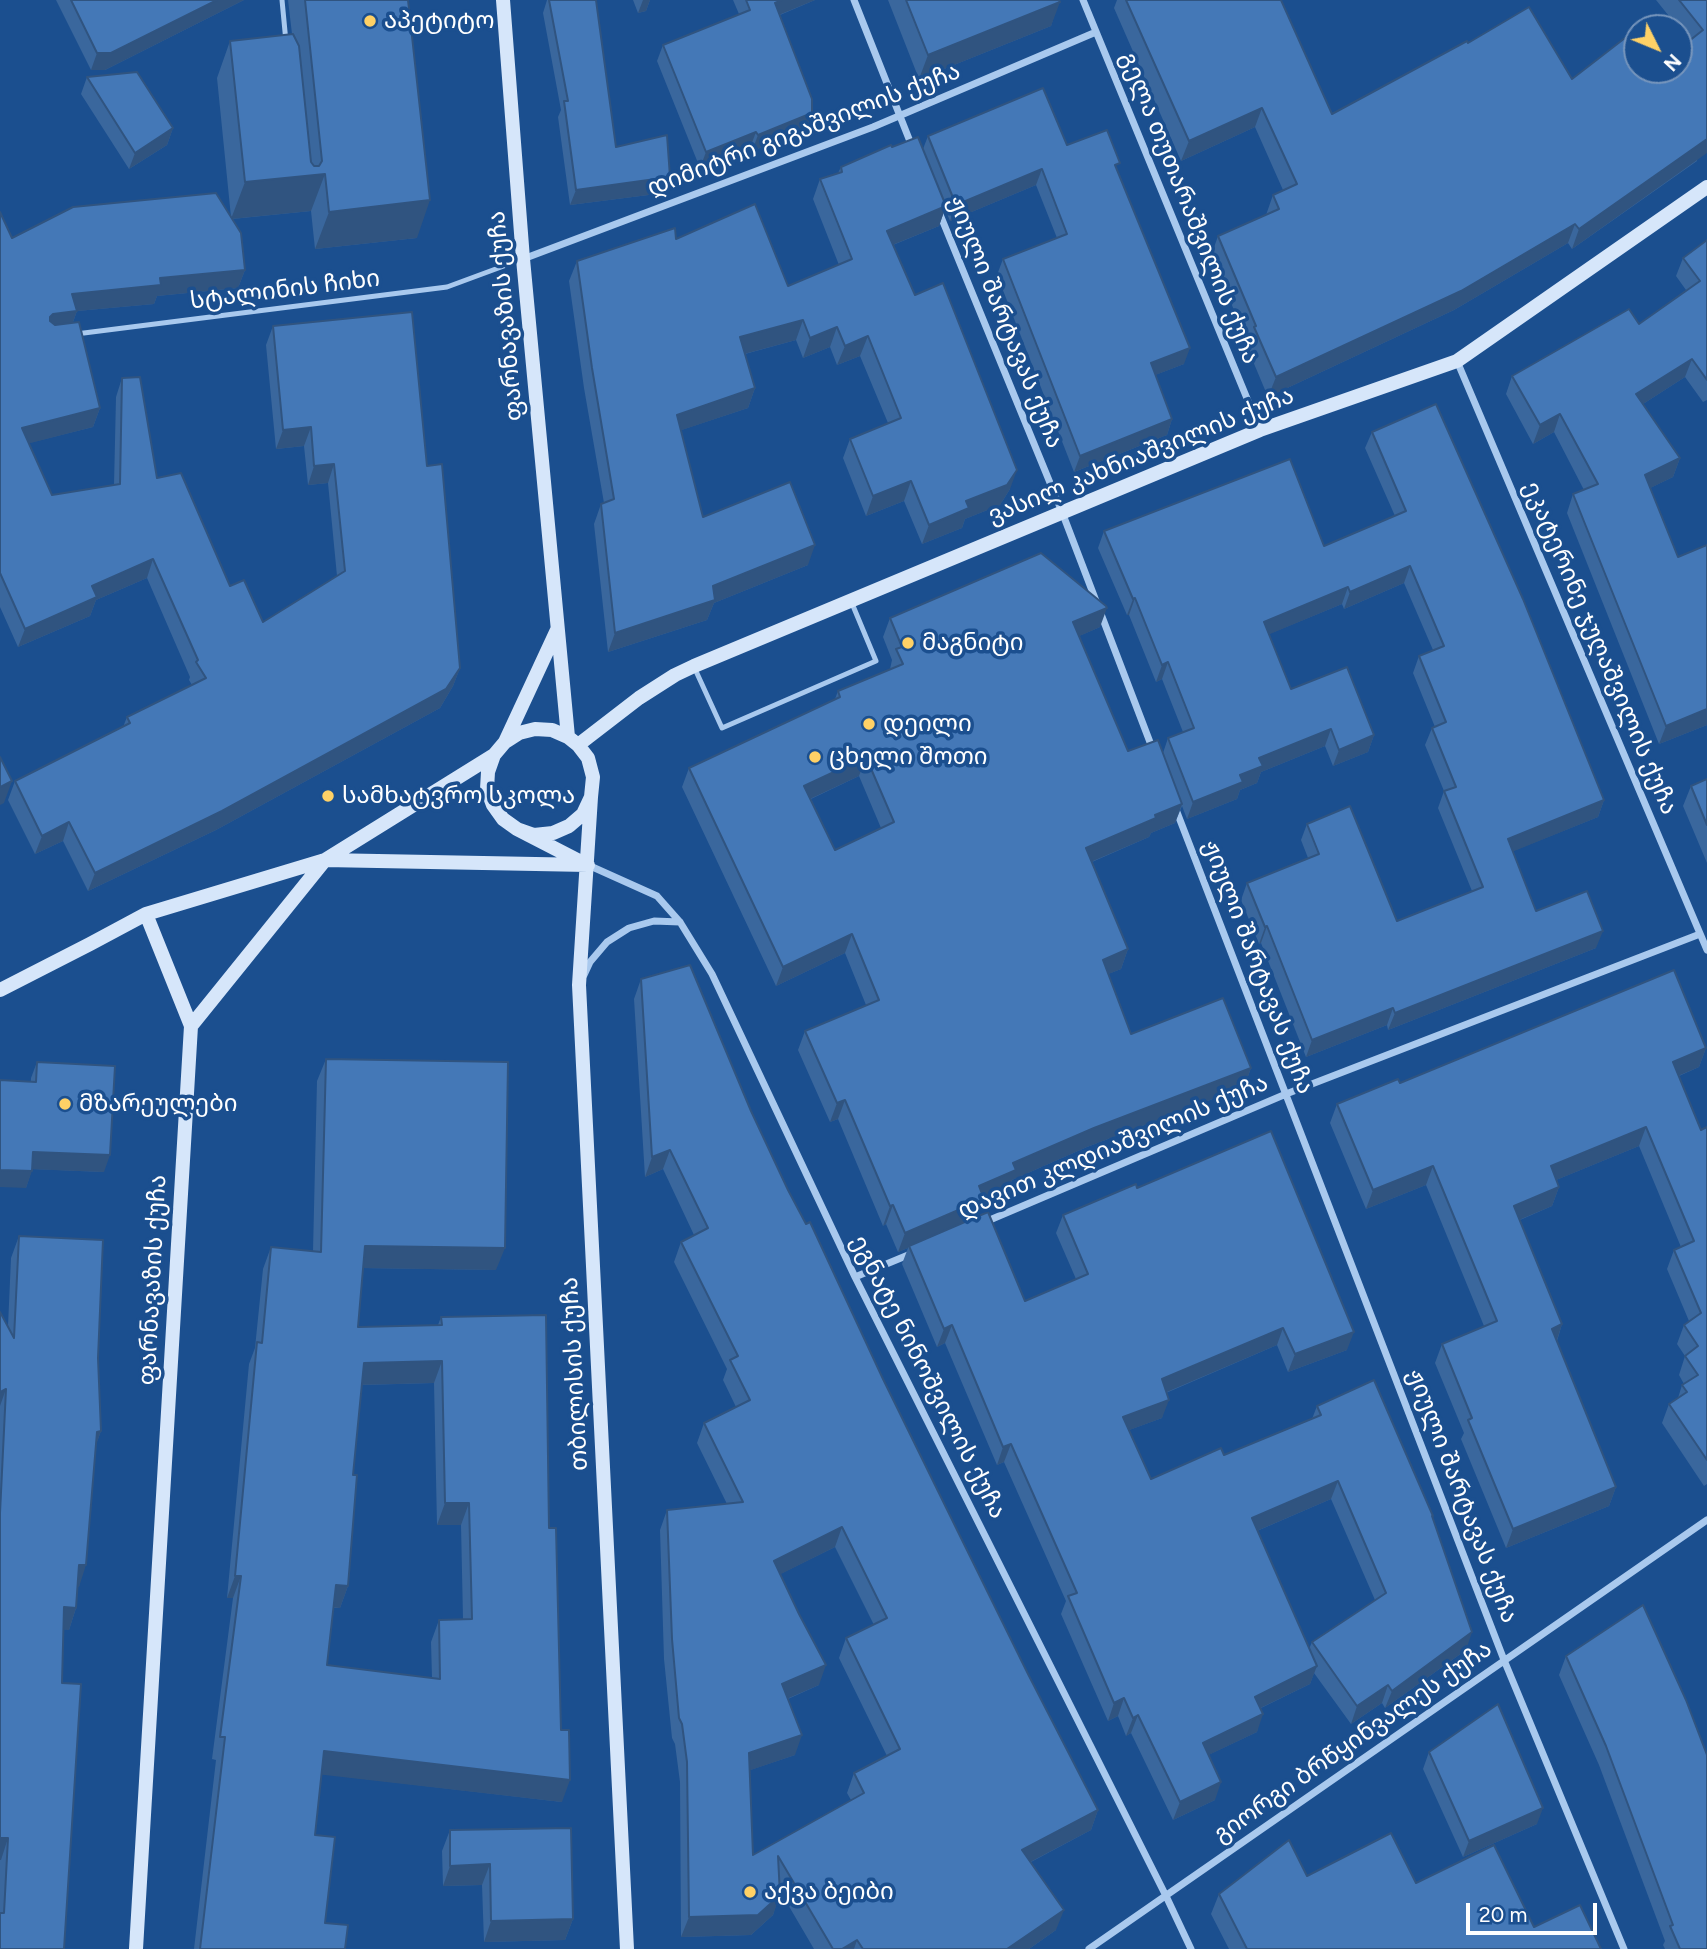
<!DOCTYPE html>
<meta charset="utf-8">
<style>
body{margin:0}
#map{position:relative;width:1707px;height:1949px;overflow:hidden;background:#1b4f8f;font-family:Figtree,sans-serif}
canvas{display:block}
.north{position:absolute;left:1623px;top:14px;width:70px;height:70px;box-sizing:border-box;background:#1b4f8f;border:2px solid #7695bc;border-radius:50%;rotate:133deg;font-size:19px;font-weight:700;line-height:28px;text-align:center;color:#fff}
.north::after{content:'';display:block;margin:auto;width:24px;height:32px;background:#ffd166;clip-path:polygon(50% 0,100% 100%,50% 72%,0 100%)}
.scale{position:absolute;left:1466px;top:1903px;width:131px;height:32px;box-sizing:border-box;border:4px solid #fff;border-top:0;padding-left:9px;font-size:21px;line-height:24px;white-space:nowrap;color:#fff;-webkit-text-stroke:5px #1b4f8f;paint-order:stroke}
</style>
<div id="map">
<canvas width="1707" height="1949"></canvas>
<div class="north">N</div>
<div class="scale">20 m</div>
</div>
<script>
const ctx = document.querySelector('canvas').getContext('2d');
ctx.lineJoin = 'round';
function toPath(rows) {
  const path = new Path2D();
  for (const r of rows) {
    path.moveTo(r[0], r[1]);
    for (let i = 2; i < r.length; i += 2) path.lineTo(r[i], r[i + 1]);
  }
  return path;
}
function stroke(path, color, width, dash) {
  ctx.strokeStyle = color;
  ctx.lineWidth = width;
  ctx.lineCap = dash ? 'butt' : 'round';
  ctx.setLineDash(dash || []);
  ctx.stroke(path);
}
function paint(path, color) {
  ctx.fillStyle = color;
  ctx.fill(path, 'evenodd');
}
function label(font, color, halo, rows, align = 'center') {
  ctx.font = font + ' Figtree,"Noto Sans Georgian",sans-serif';
  ctx.lineWidth = 7;
  ctx.setLineDash([]);
  ctx.textBaseline = 'middle';
  ctx.strokeStyle = halo;
  ctx.fillStyle = color;
  for (const [text, x, y, turn = 0] of rows) {
    ctx.save();
    ctx.translate(x, y);
    ctx.rotate((+turn || 0) * Math.PI / 180);
    ctx.textAlign = isNaN(turn) ? turn : align;
    if (halo) ctx.strokeText(text, 0, 0);
    ctx.fillText(text, 0, 0);
    ctx.restore();
  }
}
const lane = toPath([
 [282,0,286,42],
 [76,334,447,287,520,260],
 [695,669,722,728,876,661,851,601]
]);
const street = toPath([
 [854,0,913,149],
 [1083,0,1260,430],
 [939,212,1062,512,1153,750],
 [523,259,873,127,1096,32],
 [1457,361,1707,950],
 [1175,807,1504,1660,1624,1949],
 [588,865,657,896,680,922,712,974,855,1277,1166,1896,1191,1949],
 [584,975,590,962,607,942,629,928,654,921,680,922],
 [985,1222,1286,1094,1700,934],
 [855,1277,913,1253],
 [1089,1949,1707,1520]
]);
const secondary = toPath([
 [503,0,523,259,568,737],
 [505,742,557,630],
 [578,745,639,698,675,675,694,666,1260,430,1457,361,1707,187],
 [591,797,579,985,627,1949],
 [517,829,534,835,553,833,569,826,583,814,591,797,593,777,588,758,578,745,568,737,552,730,535,729,519,733,505,742,494,755,488,772,487,789,493,805,503,819,517,829,583,863],
 [146,914,191,1026],
 [0,990,90,944,146,914,325,860,588,865],
 [136,1949,191,1026,325,860,494,755]
]);
const wall = toPath([
 [56,0,244,0,105,70,91,70],
 [288,0,408,0,417,238,315,249,311,211,232,219,245,270,238,288,157,296,154,304,77,311,73,322,100,408,93,427,29,443,52,495,114,485,116,397,122,378,157,478,230,586,263,622,337,576,328,483,308,485,304,446,276,449,266,345,273,326,427,466,460,668,453,686,440,708,216,830,88,891,63,841,35,854,8,800,15,781,123,727,127,717,192,685,189,680,190,677,147,578,96,600,90,616,18,647,0,607,0,212,12,238,231,217,217,78,230,41,292,34],
 [547,0,596,0,616,147,670,177,664,193,570,205,558,117,561,110,543,13],
 [633,0,650,0,646,11,638,13],
 [733,0,815,0,780,15,812,113,806,130,752,151,750,148,700,168,657,61,663,45,739,14],
 [888,0,1059,0,1051,26,919,79],
 [1117,0,1281,0,1332,114,1468,43,1572,79,1650,71,1689,41,1656,0,1707,0,1697,161,1572,249,1568,243,1454,310,1268,397,1247,347,1248,343,1211,256,1218,236,1266,215,1273,195,1283,190,1255,127,1181,161,1114,8],
 [87,77,173,128,167,145,129,169,81,94],
 [928,136,1067,145,1117,171,1184,364,1155,375,1172,419,1167,435,1074,472,997,275,1003,259,1057,238,1036,185,950,221,945,209,939,226,893,245,915,295,1010,489,1000,505,965,519,962,528,922,544,904,501,866,516,843,458,850,439,888,423,860,356,837,365,830,347,803,358,796,340,745,354,755,388,748,408,681,430,703,517,808,565,714,603,707,620,608,652,594,524,601,504,604,503,584,388,569,281,577,261,676,239,788,286,839,265,813,199,820,179,838,173,841,167,892,147,923,149],
 [1707,240,1707,400,1703,402,1685,377,1643,404,1680,458,1673,477,1650,488,1678,557,1707,545,1707,725,1659,744,1567,513,1573,494,1584,490,1554,432,1533,444,1506,394,1512,376,1639,324,1686,290,1676,276,1683,258],
 [1372,432,1604,800,1598,817,1513,851,1536,911,1596,948,1388,1030,1387,1025,1306,1057,1261,943,1259,944,1241,900,1247,883,1308,858,1301,840,1307,824,1397,921,1472,891,1438,808,1444,791,1425,745,1432,728,1435,727,1413,673,1419,656,1433,650,1404,583,1344,609,1342,604,1269,634,1291,689,1374,735,1368,752,1333,766,1325,746,1261,772,1257,783,1240,790,1237,799,1187,819,1182,806,1175,823,1151,833,1149,837,1092,862,1128,949,1121,969,1108,974,1131,1034,1251,1068,1244,1087,1087,1147,1012,1180,1009,1190,984,1201,978,1216,1025,1301,1076,1279,1056,1233,1063,1215,1137,1188,1347,1350,1288,1372,1277,1345,1166,1393,1162,1418,1129,1430,1151,1479,1224,1455,1312,1419,1317,1406,1433,1518,1466,1650,1385,1708,1382,1703,1351,1724,1314,1673,1310,1684,1261,1708,1257,1732,1208,1755,1215,1800,1173,1820,1131,1733,1126,1736,1118,1716,1108,1721,1061,1614,1066,1601,1004,1462,997,1465,945,1343,937,1347,902,1264,908,1248,898,1252,886,1224,883,1226,838,1119,830,1122,798,1050,805,1031,866,1005,845,953,776,986,682,787,689,768,835,699,838,691,890,669,892,660,883,637,890,618,1100,627,1079,636,1128,751,1163,753,1168,738,1183,732,1162,679,1156,682,1129,615,1127,615,1098,548,1104,531,1324,546,1395,516,1365,448],
 [859,776,881,828,835,850,811,799],
 [1331,1499,1375,1600,1312,1642,1309,1649,1257,1531],
 [1707,779,1707,863,1683,806,1691,786],
 [641,979,751,1111,788,1190,883,1379,1028,1674,1098,1810,1091,1830,1031,1862,1056,1930,1029,1949,814,1949,780,1891,773,1915,751,1935,681,1937,680,1782,675,1744,672,1738,664,1659,660,1530,667,1510,727,1504,697,1443,704,1423,736,1407,723,1380,727,1369,674,1262,681,1242,694,1235,663,1169,645,1177,634,999],
 [835,1547,874,1625,846,1638,839,1658,887,1756,854,1773,847,1793,851,1800,753,1855,750,1770,795,1755,788,1699,819,1685,780,1574],
 [1706,1048,1699,1067,1679,1076,1701,1130,1707,1127,1707,1484,1704,1486,1662,1423,1669,1404,1678,1398,1682,1385,1684,1384,1679,1375,1685,1356,1677,1344,1684,1325,1689,1321,1667,1269,1674,1250,1681,1247,1639,1146,1556,1180,1559,1187,1552,1206,1520,1220,1562,1324,1557,1341,1616,1487,1609,1506,1506,1548,1461,1439,1464,1433,1435,1363,1442,1344,1484,1326,1426,1185,1366,1209,1330,1123,1337,1104,1400,1083],
 [326,1059,496,1270,363,1268,358,1327,438,1325,441,1317,549,1528,562,1802,322,1774,315,1835,325,1923,345,1949,194,1949,216,1760,212,1759,233,1598,227,1598,249,1364,255,1348,263,1269,271,1247,313,1251,317,1081],
 [434,1383,437,1525,461,1525,463,1619,439,1620,431,1642,432,1678,327,1665,333,1608,340,1608,348,1586,353,1475,362,1385],
 [37,1062,104,1172,32,1169,26,1188,31,1078],
 [19,1236,98,1358,101,1431,95,1447,79,1587,78,1587,76,1608,69,1630,64,1629,0,1949,0,1312,8,1326,11,1258],
 [1566,1656,1707,1949,1665,1949,1663,1945,1665,1941,1599,1765,1559,1675],
 [1429,1752,1537,1824,1463,1857,1423,1769],
 [450,1830,573,1919,565,1940,484,1942,482,1885,443,1886,442,1851],
 [1307,1876,1416,1883,1534,1927,1601,1949,1229,1949,1211,1914,1219,1894]
]);
const shadedWall = toPath([
 [217,0,244,0,105,70,91,70,97,53],
 [643,0,650,0,646,11,638,13],
 [782,0,815,0,769,19,775,3],
 [1060,2,1051,26,919,79,928,55],
 [1262,108,1255,127,1181,161,1189,141],
 [812,113,806,130,752,151,758,135],
 [173,128,167,145,129,169,135,153],
 [756,132,750,148,700,168,706,152],
 [1707,139,1707,153,1572,249,1579,229],
 [1042,169,1036,185,950,221,956,205],
 [325,174,311,211,231,219,245,182],
 [670,177,664,193,570,205,576,190],
 [430,200,417,238,315,249,329,212],
 [946,206,939,226,880,250,887,231],
 [1575,224,1568,243,1454,310,1268,397,1276,377],
 [245,270,238,288,157,296,154,304,77,311,70,330,47,333,50,317,72,294,160,278],
 [803,320,796,340,733,357,740,337],
 [837,327,830,347,803,358,810,338],
 [868,336,860,356,837,365,845,346],
 [1190,348,1184,364,1145,379,1151,363],
 [1692,359,1685,377,1629,413,1636,394],
 [755,388,748,408,670,434,677,415],
 [100,408,93,427,15,447,22,428],
 [1560,414,1554,432,1533,444,1540,425],
 [1172,419,1167,435,1074,472,1080,456],
 [311,427,304,446,276,449,283,430],
 [1680,458,1673,477,1638,494,1645,475],
 [334,464,328,483,308,485,314,466],
 [1017,470,1010,489,1000,505,965,519,962,528,922,544,929,525],
 [911,481,904,501,866,516,873,496],
 [815,545,808,565,714,603,707,620,608,652,615,633,713,586],
 [153,559,147,578,96,600,90,616,18,647,25,629,92,586],
 [1410,566,1404,583,1344,609,1350,592],
 [1348,587,1342,604,1258,639,1264,622],
 [1135,598,1129,615,1127,615,1133,599],
 [1107,608,1100,627,1066,642,1073,622],
 [1168,662,1162,679,1156,682,1162,665],
 [460,668,453,686,440,708,216,830,88,891,95,873],
 [1707,709,1707,725,1659,744,1666,726],
 [1331,729,1325,746,1261,772,1257,783,1240,790,1237,799,1187,819,1193,802,1240,775,1259,758],
 [1374,735,1368,752,1333,766,1339,750],
 [866,757,859,776,797,805,804,786],
 [12,781,4,803,0,805,0,787],
 [1604,800,1598,817,1502,856,1508,839],
 [1182,804,1175,823,1151,833,1149,837,1079,867,1086,848,1155,815],
 [69,822,63,841,35,854,42,836],
 [1267,926,1261,943,1259,944,1265,927],
 [1603,931,1596,948,1388,1030,1395,1013],
 [852,934,845,953,776,986,783,967],
 [1128,949,1121,969,1096,979,1103,960],
 [1393,1008,1387,1025,1306,1057,1312,1040],
 [1706,1048,1699,1067,1666,1081,1673,1062],
 [1251,1068,1244,1087,1087,1147,1012,1180,1009,1190,984,1201,977,1219,909,1246,908,1248,898,1252,905,1233,1013,1163,1094,1128],
 [845,1100,838,1119,830,1122,837,1103],
 [1646,1127,1639,1146,1544,1185,1551,1166],
 [670,1150,663,1169,645,1177,652,1157],
 [33,1152,110,1155,104,1172,27,1169],
 [1433,1166,1426,1185,1366,1209,1373,1190],
 [0,1170,32,1171,26,1188,0,1187],
 [1559,1187,1552,1206,1507,1225,1514,1206],
 [893,1205,886,1224,883,1226,890,1206],
 [365,1246,505,1248,496,1270,357,1268],
 [1562,1324,1556,1343,1552,1329],
 [952,1325,945,1343,937,1347,944,1329],
 [1283,1328,1277,1345,1155,1397,1162,1379],
 [1354,1332,1347,1350,1288,1372,1295,1354],
 [442,1361,434,1383,356,1385,364,1363],
 [6,1389,0,1406,0,1392],
 [1169,1400,1162,1418,1116,1435,1123,1417],
 [101,1431,93,1453,97,1432],
 [1011,1444,1004,1462,997,1465,1003,1447],
 [1338,1481,1331,1499,1245,1536,1252,1518],
 [1616,1487,1609,1506,1506,1548,1513,1529],
 [445,1503,469,1503,461,1525,437,1525],
 [842,1527,835,1547,767,1581,774,1561],
 [79,1565,86,1565,79,1587,71,1587],
 [235,1576,241,1576,233,1598,227,1598],
 [336,1585,348,1586,340,1608,328,1607],
 [64,1607,76,1608,69,1630,56,1629],
 [1472,1632,1466,1650,1385,1708,1392,1691],
 [826,1665,819,1685,775,1704,782,1684],
 [1317,1666,1310,1684,1248,1714,1255,1697],
 [1388,1685,1382,1703,1351,1724,1357,1706],
 [1124,1698,1118,1716,1108,1721,1114,1703],
 [1263,1714,1257,1732,1196,1761,1203,1743],
 [1138,1715,1131,1733,1126,1736,1133,1718],
 [802,1735,795,1755,742,1773,749,1753],
 [324,1751,570,1780,562,1802,316,1774],
 [1221,1782,1215,1800,1173,1820,1180,1802],
 [1543,1808,1537,1824,1463,1857,1469,1841],
 [1098,1810,1091,1830,1015,1870,1022,1850],
 [0,1838,8,1838,1,1860,0,1860],
 [490,1864,482,1885,443,1886,450,1866],
 [780,1895,773,1915,751,1935,681,1937,689,1917],
 [1064,1910,1056,1930,1029,1949,1007,1949],
 [573,1919,565,1940,484,1942,491,1921],
 [857,1940,854,1949,842,1949]
]);
const building = toPath([
 [71,0,217,0,111,53,97,53,71,0],
 [305,0,408,0,430,200,329,212,325,174,245,182,230,41,293,34,299,46,311,162,314,166,319,166,322,161,305,0],
 [549,0,596,0,616,147,667,135,670,177,576,190,564,101,568,101,549,0],
 [746,0,782,0,775,3,812,99,812,113,758,135,756,132,706,152,663,45,750,10,746,0],
 [906,0,1059,0,1060,2,928,55,906,0],
 [1126,0,1281,0,1332,114,1467,41,1468,43,1529,7,1572,79,1625,38,1637,54,1637,70,1649,70,1650,71,1652,70,1679,70,1679,49,1703,30,1679,0,1707,0,1707,139,1579,229,1575,224,1461,291,1276,377,1254,327,1256,326,1218,236,1279,209,1273,195,1297,184,1262,108,1189,141,1126,0],
 [137,72,173,128,135,153,87,77,137,72],
 [1043,88,1067,145,1107,130,1120,163,1115,165,1190,348,1151,363,1172,419,1080,456,1003,259,1067,234,1042,169,956,205,928,136,1043,88],
 [918,137,946,206,887,231,915,295,943,283,1017,470,1007,485,966,501,969,508,929,525,911,481,873,496,850,439,901,418,868,336,845,346,837,327,810,338,803,320,740,337,755,388,677,415,703,517,790,482,815,545,713,586,715,600,615,633,601,504,614,499,592,368,577,261,675,228,676,239,755,204,788,286,852,259,820,179,842,172,841,167,891,145,892,147,918,137],
 [216,193,241,233,245,270,160,278,161,285,72,294,77,311,53,314,50,317,50,321,55,325,79,322,100,408,22,428,52,495,120,484,122,378,140,377,157,478,181,473,230,586,244,580,263,622,345,571,334,464,314,466,311,427,283,430,273,326,412,312,427,466,442,464,460,668,446,689,222,811,95,873,69,822,42,836,15,781,130,723,127,717,206,678,196,662,198,660,153,559,92,586,97,597,25,629,0,573,0,212,12,238,73,207,216,193],
 [1707,240,1707,380,1692,359,1636,394,1680,458,1645,475,1678,557,1707,545,1707,709,1666,726,1573,494,1598,484,1560,414,1540,425,1512,376,1629,309,1639,324,1700,281,1683,258,1707,240],
 [1436,404,1523,599,1604,800,1508,839,1536,911,1587,891,1603,931,1395,1013,1393,1008,1312,1040,1267,926,1265,927,1247,883,1319,854,1307,824,1350,806,1397,921,1483,887,1444,791,1456,787,1432,728,1446,722,1419,656,1444,646,1410,566,1350,592,1348,587,1264,622,1291,689,1347,667,1374,735,1339,750,1331,729,1259,758,1263,766,1240,775,1243,782,1193,802,1168,738,1194,728,1168,662,1162,665,1135,598,1133,599,1104,531,1290,459,1324,546,1406,511,1372,432,1436,404],
 [1041,553,1106,606,1107,608,1073,622,1128,751,1158,740,1182,804,1155,815,1156,818,1086,848,1128,949,1103,960,1131,1034,1223,998,1251,1068,1094,1128,1013,1163,1016,1170,979,1186,984,1199,905,1233,893,1205,890,1206,845,1100,837,1103,805,1031,879,1000,852,934,783,967,689,768,840,697,838,691,903,664,896,649,902,647,890,618,1041,553],
 [866,757,894,822,835,850,804,786,866,757],
 [0,757,12,781,0,787,0,757],
 [1707,779,1707,825,1691,786,1707,779],
 [690,965,751,1111,788,1190,806,1224,810,1222,883,1379,962,1540,1028,1674,1098,1810,1022,1850,1064,1910,1007,1949,863,1949,857,1940,842,1949,833,1949,778,1856,780,1895,758,1915,689,1917,687,1762,682,1724,679,1718,672,1639,667,1510,743,1502,704,1423,750,1400,730,1360,738,1356,681,1242,708,1228,670,1150,652,1157,641,979,690,965],
 [842,1527,887,1618,846,1638,900,1749,854,1773,864,1793,753,1855,749,1753,802,1735,782,1684,826,1665,799,1614,774,1561,842,1527],
 [1674,970,1706,1048,1673,1062,1701,1130,1707,1127,1707,1460,1669,1404,1687,1392,1682,1385,1698,1375,1685,1356,1698,1346,1684,1325,1701,1313,1674,1250,1694,1241,1646,1127,1551,1166,1559,1187,1514,1206,1562,1324,1552,1329,1616,1487,1513,1529,1468,1420,1472,1418,1442,1344,1497,1321,1433,1166,1373,1190,1337,1104,1398,1079,1400,1083,1674,970],
 [326,1059,508,1062,505,1248,365,1246,358,1327,442,1325,441,1317,546,1315,549,1528,556,1528,561,1730,569,1730,570,1780,324,1751,315,1835,335,1837,325,1923,348,1925,345,1949,200,1949,225,1737,220,1737,241,1576,235,1576,257,1342,262,1343,271,1247,321,1252,326,1059],
 [442,1361,445,1503,469,1503,472,1619,439,1620,440,1679,327,1665,336,1585,348,1586,357,1475,353,1475,364,1363,442,1361],
 [37,1062,115,1066,110,1155,33,1152,32,1171,0,1170,0,1080,36,1082,37,1062],
 [1271,1131,1354,1332,1295,1354,1283,1328,1162,1379,1169,1400,1123,1417,1151,1479,1221,1448,1224,1455,1321,1415,1317,1406,1374,1380,1433,1516,1432,1516,1472,1632,1392,1691,1388,1685,1357,1706,1312,1642,1386,1593,1338,1481,1252,1518,1317,1666,1255,1697,1263,1714,1203,1743,1221,1782,1180,1802,1138,1715,1133,1718,1124,1698,1114,1703,1068,1596,1077,1593,1011,1444,1003,1447,952,1325,944,1329,909,1246,988,1212,1025,1301,1088,1274,1063,1215,1136,1184,1137,1188,1271,1131],
 [19,1236,103,1240,98,1358,101,1431,97,1432,86,1565,79,1565,76,1608,64,1607,62,1683,81,1684,64,1949,0,1949,0,1913,4,1913,8,1838,0,1838,0,1513,6,1389,0,1392,0,1312,14,1338,19,1236],
 [1643,1605,1686,1700,1707,1755,1707,1949,1680,1949,1670,1926,1673,1925,1606,1746,1566,1656,1643,1605],
 [1498,1704,1543,1808,1469,1841,1429,1752,1498,1704],
 [571,1828,573,1919,491,1921,490,1864,450,1866,450,1830,571,1828],
 [1391,1833,1416,1883,1494,1845,1534,1927,1580,1905,1601,1949,1247,1949,1219,1894,1289,1840,1307,1876,1391,1833]
]);
const markers = [
 [370,21,7,"#ffd166"],
 [908,643,7,"#ffd166"],
 [869,724,7,"#ffd166"],
 [815,757,7,"#ffd166"],
 [328,796,7,"#ffd166"],
 [65,1104,7,"#ffd166"],
 [750,1892,7,"#ffd166"]
];
const poiNames = [
 ["აპეტიტო",384,21],
 ["მაგნიტი",922,643],
 ["დეილი",883,724],
 ["ცხელი შოთი",829,757],
 ["სამხატვრო სკოლა",342,796],
 ["მზარეულები",79,1104],
 ["აქვა ბეიბი",764,1892]
];
const streetNames = [
 ["დიმიტრი გიგაშვილის ქუჩა",804,130,-21],
 ["გელა თუთარაშვილის ქუჩა",1189,208,68],
 ["სტალინის ჩიხი",285,290,-7],
 ["ფარნავაზის ქუჩა",506,316,-95],
 ["ჟიული შარტავას ქუჩა",1005,322,68],
 ["ვასილ კახნიაშვილის ქუჩა",1141,456,-22],
 ["ეკატერინე ჯუღაშვილის ქუჩა",1600,648,67],
 ["ჟიული შარტავას ქუჩა",1258,967,69],
 ["დავით კლდიაშვილის ქუჩა",1113,1147,-23],
 ["ფარნავაზის ქუჩა",153,1280,-87],
 ["თბილისის ქუჩა",575,1374,-93],
 ["ეგნატე ნინოშვილის ქუჩა",928,1377,63],
 ["ჟიული შარტავას ქუჩა",1462,1496,69],
 ["გიორგი ბრწყინვალეს ქუჩა",1353,1742,-35]
];
stroke(lane, '#a9c9ee', 5);
stroke(street, '#a9c9ee', 7);
stroke(secondary, '#d6e6fa', 14);
paint(wall, '#3a679d');
paint(shadedWall, '#305480');
paint(building, '#4478b7');
stroke(building, '#305480', 2);
for (const [x, y, r, color] of markers) {
  const dot = new Path2D();
  dot.arc(x, y, r, 0, 2 * Math.PI);
  ctx.fillStyle = color;
  ctx.fill(dot);
  stroke(dot, '#1b4f8f', 2.5);
}
label('24px', '#fff', '#1b4f8f', poiNames, 'left');
label('24px', '#fff', '#1b4f8f', streetNames);
</script>
